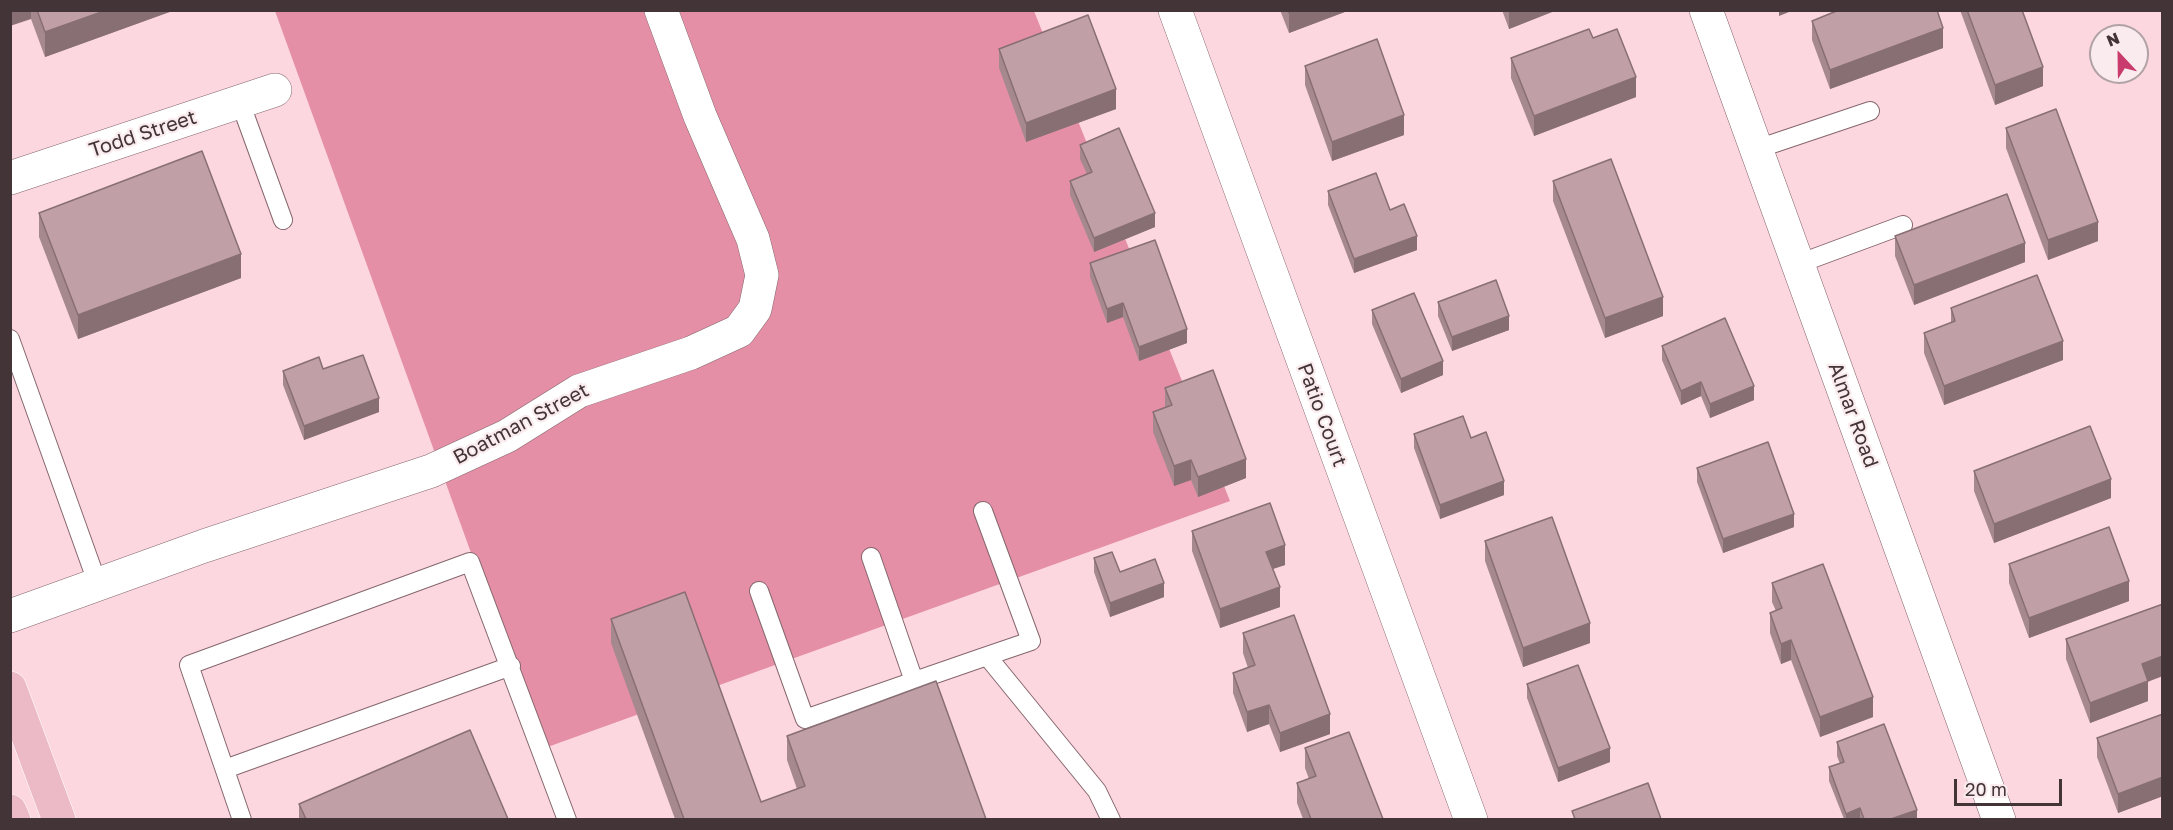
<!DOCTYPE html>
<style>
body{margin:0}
#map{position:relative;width:2173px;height:830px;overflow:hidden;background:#fcd7df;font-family:"Golos Text",sans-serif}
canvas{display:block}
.frame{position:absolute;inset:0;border:12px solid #423437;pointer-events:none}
.north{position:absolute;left:2089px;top:24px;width:60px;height:60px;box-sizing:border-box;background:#faebee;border:2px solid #b0a2a5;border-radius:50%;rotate:338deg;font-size:16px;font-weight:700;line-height:24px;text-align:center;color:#423437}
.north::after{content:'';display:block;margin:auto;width:21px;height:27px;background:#c83b6c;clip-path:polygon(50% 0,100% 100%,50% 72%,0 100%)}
.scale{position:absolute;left:1954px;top:779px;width:108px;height:27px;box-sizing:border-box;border:3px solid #423437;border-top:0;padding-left:8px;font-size:18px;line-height:21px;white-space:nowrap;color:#423437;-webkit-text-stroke:4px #faebee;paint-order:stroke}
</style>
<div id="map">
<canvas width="2173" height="830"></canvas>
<div class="frame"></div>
<div class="north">N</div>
<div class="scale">20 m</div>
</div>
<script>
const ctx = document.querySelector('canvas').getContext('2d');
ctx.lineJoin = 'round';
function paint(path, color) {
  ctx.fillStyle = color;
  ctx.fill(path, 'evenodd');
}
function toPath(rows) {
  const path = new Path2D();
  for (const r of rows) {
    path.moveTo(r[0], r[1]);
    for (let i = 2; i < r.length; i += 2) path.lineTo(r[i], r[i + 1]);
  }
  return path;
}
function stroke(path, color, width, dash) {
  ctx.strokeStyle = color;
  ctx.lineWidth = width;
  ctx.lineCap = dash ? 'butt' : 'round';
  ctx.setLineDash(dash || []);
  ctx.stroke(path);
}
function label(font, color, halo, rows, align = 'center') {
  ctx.font = font + ' "Golos Text",sans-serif';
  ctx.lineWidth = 4.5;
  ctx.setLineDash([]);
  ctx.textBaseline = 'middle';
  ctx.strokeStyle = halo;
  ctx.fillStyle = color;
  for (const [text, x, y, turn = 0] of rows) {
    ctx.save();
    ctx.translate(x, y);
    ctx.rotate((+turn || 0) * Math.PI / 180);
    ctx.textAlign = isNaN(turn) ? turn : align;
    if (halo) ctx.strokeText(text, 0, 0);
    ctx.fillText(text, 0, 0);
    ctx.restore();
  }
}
const forest = toPath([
 [275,11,1034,11,1230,501,542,749]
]);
const lane = toPath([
 [240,102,283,220],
 [1757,149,1870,111],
 [1798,264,1903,225],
 [10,339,98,585],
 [983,511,1031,641,987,656],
 [871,557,914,681],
 [759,591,805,719,987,656,1097,791,1111,820],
 [225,769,511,666],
 [242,820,189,665,470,562,567,820]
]);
const street = toPath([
 [1175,10,1471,820],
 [1706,10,1999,820],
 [10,178,275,90],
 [10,616,204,546,431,471,507,436,579,391,691,353,739,331,755,309,762,275,753,239,700,116,661,10]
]);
const primary = toPath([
 [10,688,59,820],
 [10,811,14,820]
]);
const wall = toPath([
 [10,10,175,10,45,57,31,19],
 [1280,10,1350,10,1289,33],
 [1502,10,1557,10,1509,29],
 [1960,10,2022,10,2043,86,1995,105],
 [1812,21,1943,48,1830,89,1812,40],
 [1593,38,1636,97,1534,136,1511,78,1511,58],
 [999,49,1116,109,1026,142,999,68],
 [1305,66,1404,135,1332,161,1305,85],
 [2006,128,2098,241,2048,260,2006,148],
 [1080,145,1155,227,1094,252,1070,195,1070,181,1087,174,1080,159],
 [1553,181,1663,316,1605,338,1553,201],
 [1328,191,1390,210,1417,250,1354,273,1328,205],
 [39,213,241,278,78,339,39,237],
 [1895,236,2025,262,1914,305,1895,256],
 [1090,263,1187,343,1139,361,1123,317,1107,323,1090,277],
 [1438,302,1509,330,1452,351,1438,316],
 [1951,308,2063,360,1944,405,1924,353,1924,333,1951,323],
 [1372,310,1443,375,1401,393,1372,324],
 [1662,346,1754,400,1710,418,1701,396,1681,405,1662,360],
 [323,369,379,412,304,440,283,385,283,371],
 [1165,388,1246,478,1198,497,1191,480,1174,486,1153,432,1153,412,1165,407],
 [1414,434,1471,438,1504,495,1440,519,1414,448],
 [1697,468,1794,527,1723,553,1697,482],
 [1974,471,2111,498,1994,543,1974,491],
 [1192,531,1285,565,1273,569,1280,607,1220,628,1192,551],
 [1485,541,1590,643,1523,667,1485,561],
 [1094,558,1120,572,1164,597,1110,617,1094,572],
 [2009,564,2129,601,2029,638,2009,583],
 [1772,583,1873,717,1820,737,1791,660,1781,664,1770,633,1770,613,1776,611,1772,602],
 [611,619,761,802,797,789,787,760,787,736,986,819,675,819,611,643],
 [1243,633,1330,734,1280,752,1269,724,1247,732,1233,693,1233,673,1248,668,1243,653],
 [2066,639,2148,681,2148,701,2090,723,2066,659],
 [1527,684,1610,762,1558,782,1527,698],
 [2163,714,2163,796,2118,813,2097,757,2097,738],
 [1837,742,1917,819,1844,819,1829,781,1829,767,1840,764,1837,756],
 [1305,748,1383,819,1303,819,1297,803,1297,783,1309,779,1305,768],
 [299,804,508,819,299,819]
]);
const shadedWall = toPath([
 [10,10,31,10,31,19,10,26],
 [107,10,175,10,45,57,45,32],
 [1296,10,1350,10,1289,33,1289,13],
 [1509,10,1557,10,1509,29],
 [1779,10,1794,10,1779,16],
 [1943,28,1943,48,1830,89,1830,70],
 [2043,67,2043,86,1995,105,1995,85],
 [1636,77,1636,97,1534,136,1534,116],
 [1116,89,1116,109,1026,142,1026,123],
 [1404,115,1404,135,1332,161,1332,142],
 [1155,213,1155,227,1094,252,1094,238],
 [2098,222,2098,241,2048,260,2048,240],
 [1417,236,1417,250,1354,273,1354,259],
 [2025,243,2025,262,1914,305,1914,285],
 [241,254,241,278,78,339,78,315],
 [1663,297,1663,316,1605,338,1605,318],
 [1123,303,1123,317,1107,323,1107,309],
 [1509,316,1509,330,1452,351,1452,337],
 [1187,329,1187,343,1139,361,1139,347],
 [2063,341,2063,360,1944,405,1944,386],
 [1443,361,1443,375,1401,393,1401,379],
 [1701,382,1701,396,1681,405,1681,391],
 [1754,386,1754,400,1710,418,1710,404],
 [379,398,379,412,304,440,304,426],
 [1246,459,1246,478,1198,497,1198,477],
 [1191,460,1191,480,1174,486,1174,466],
 [2111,479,2111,498,1994,543,1994,524],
 [1504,481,1504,495,1440,519,1440,505],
 [1794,514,1794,527,1723,553,1723,539],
 [1285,545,1285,565,1266,571,1266,552],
 [2129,581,2129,601,2029,638,2029,618],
 [1164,583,1164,597,1110,617,1110,603],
 [1280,587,1280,607,1220,628,1220,609],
 [1590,623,1590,643,1523,667,1523,648],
 [1791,640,1791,660,1781,664,1781,644],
 [2163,656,2163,676,2142,684,2142,664],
 [2148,681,2148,701,2090,723,2090,703],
 [1873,697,1873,717,1820,737,1820,717],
 [1269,705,1269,724,1247,732,1247,712],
 [1330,714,1330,734,1280,752,1280,733],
 [1610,748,1610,762,1558,782,1558,768],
 [2163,777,2163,796,2118,813,2118,794],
 [1860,808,1860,819,1846,819,1846,814],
 [1917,810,1917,819,1891,819]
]);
const building = toPath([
 [37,10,107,10,45,32,37,10],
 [1288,10,1296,10,1289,13,1288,10],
 [1839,10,1937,10,1943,28,1830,70,1812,21,1839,10],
 [1967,10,2022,10,2043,67,1995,85,1967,10],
 [1088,15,1116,89,1026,123,999,49,1088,15],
 [1589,29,1593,38,1617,29,1636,77,1534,116,1511,58,1589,29],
 [1377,39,1404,115,1332,142,1305,66,1377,39],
 [2056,109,2098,222,2048,240,2006,128,2056,109],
 [1119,128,1155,213,1094,238,1070,181,1092,172,1080,145,1119,128],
 [202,151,241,254,78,315,39,213,202,151],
 [1611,159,1663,297,1605,318,1553,181,1611,159],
 [1376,173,1390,210,1404,204,1417,236,1354,259,1328,191,1376,173],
 [2007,194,2025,243,1914,285,1895,236,2007,194],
 [1155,240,1187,329,1139,347,1123,303,1107,309,1090,263,1155,240],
 [2037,275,2063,341,1944,386,1924,333,1955,321,1951,308,2037,275],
 [1496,280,1509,316,1452,337,1438,302,1496,280],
 [1414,293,1443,361,1401,379,1372,310,1414,293],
 [1725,318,1754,386,1710,404,1701,382,1681,391,1662,346,1725,318],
 [363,355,379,398,304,426,283,371,319,357,323,369,363,355],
 [1213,370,1246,459,1198,477,1191,460,1174,466,1153,412,1172,405,1165,388,1213,370],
 [1463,416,1471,438,1486,432,1504,481,1440,505,1414,434,1463,416],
 [2090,426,2111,479,1994,524,1974,471,2090,426],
 [1768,442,1794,514,1723,539,1697,468,1768,442],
 [1270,503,1285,545,1266,552,1280,587,1220,609,1192,531,1270,503],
 [1552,517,1590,623,1523,648,1485,541,1552,517],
 [2109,527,2129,581,2029,618,2009,564,2109,527],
 [1112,552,1120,572,1155,559,1164,583,1110,603,1094,558,1112,552],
 [1823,564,1873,697,1820,717,1791,640,1781,644,1770,613,1782,608,1772,583,1823,564],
 [685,592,761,802,805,786,787,736,936,681,986,819,684,819,611,619,685,592],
 [2163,604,2163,656,2142,664,2148,681,2090,703,2066,639,2163,604],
 [1294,615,1330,714,1280,733,1269,705,1247,712,1233,673,1255,665,1243,633,1294,615],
 [1578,665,1610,748,1558,768,1527,684,1578,665],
 [2163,714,2163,777,2118,794,2097,738,2163,714],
 [1884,724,1917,810,1891,819,1864,819,1860,808,1846,814,1829,767,1844,762,1837,742,1884,724],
 [470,730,508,819,306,819,299,804,470,730],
 [1349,732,1383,819,1311,819,1297,783,1316,776,1305,748,1349,732],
 [1648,783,1661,819,1575,819,1572,811,1648,783]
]);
const streetNames = [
 ["Todd Street",143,134,-18],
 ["Patio Court",1322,415,70],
 ["Almar Road",1853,415,70],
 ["Boatman Street",521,424,-28]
];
paint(forest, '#e48fa5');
stroke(lane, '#86676e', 20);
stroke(street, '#86676e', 34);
stroke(primary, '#fff', 34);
stroke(lane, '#fff', 18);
stroke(street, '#fff', 33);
stroke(primary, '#ebbac6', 33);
paint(wall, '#a6898f');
paint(shadedWall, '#876f74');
paint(building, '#c19fa6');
stroke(building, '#876f74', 1.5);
label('20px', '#423437', '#faebee', streetNames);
</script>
